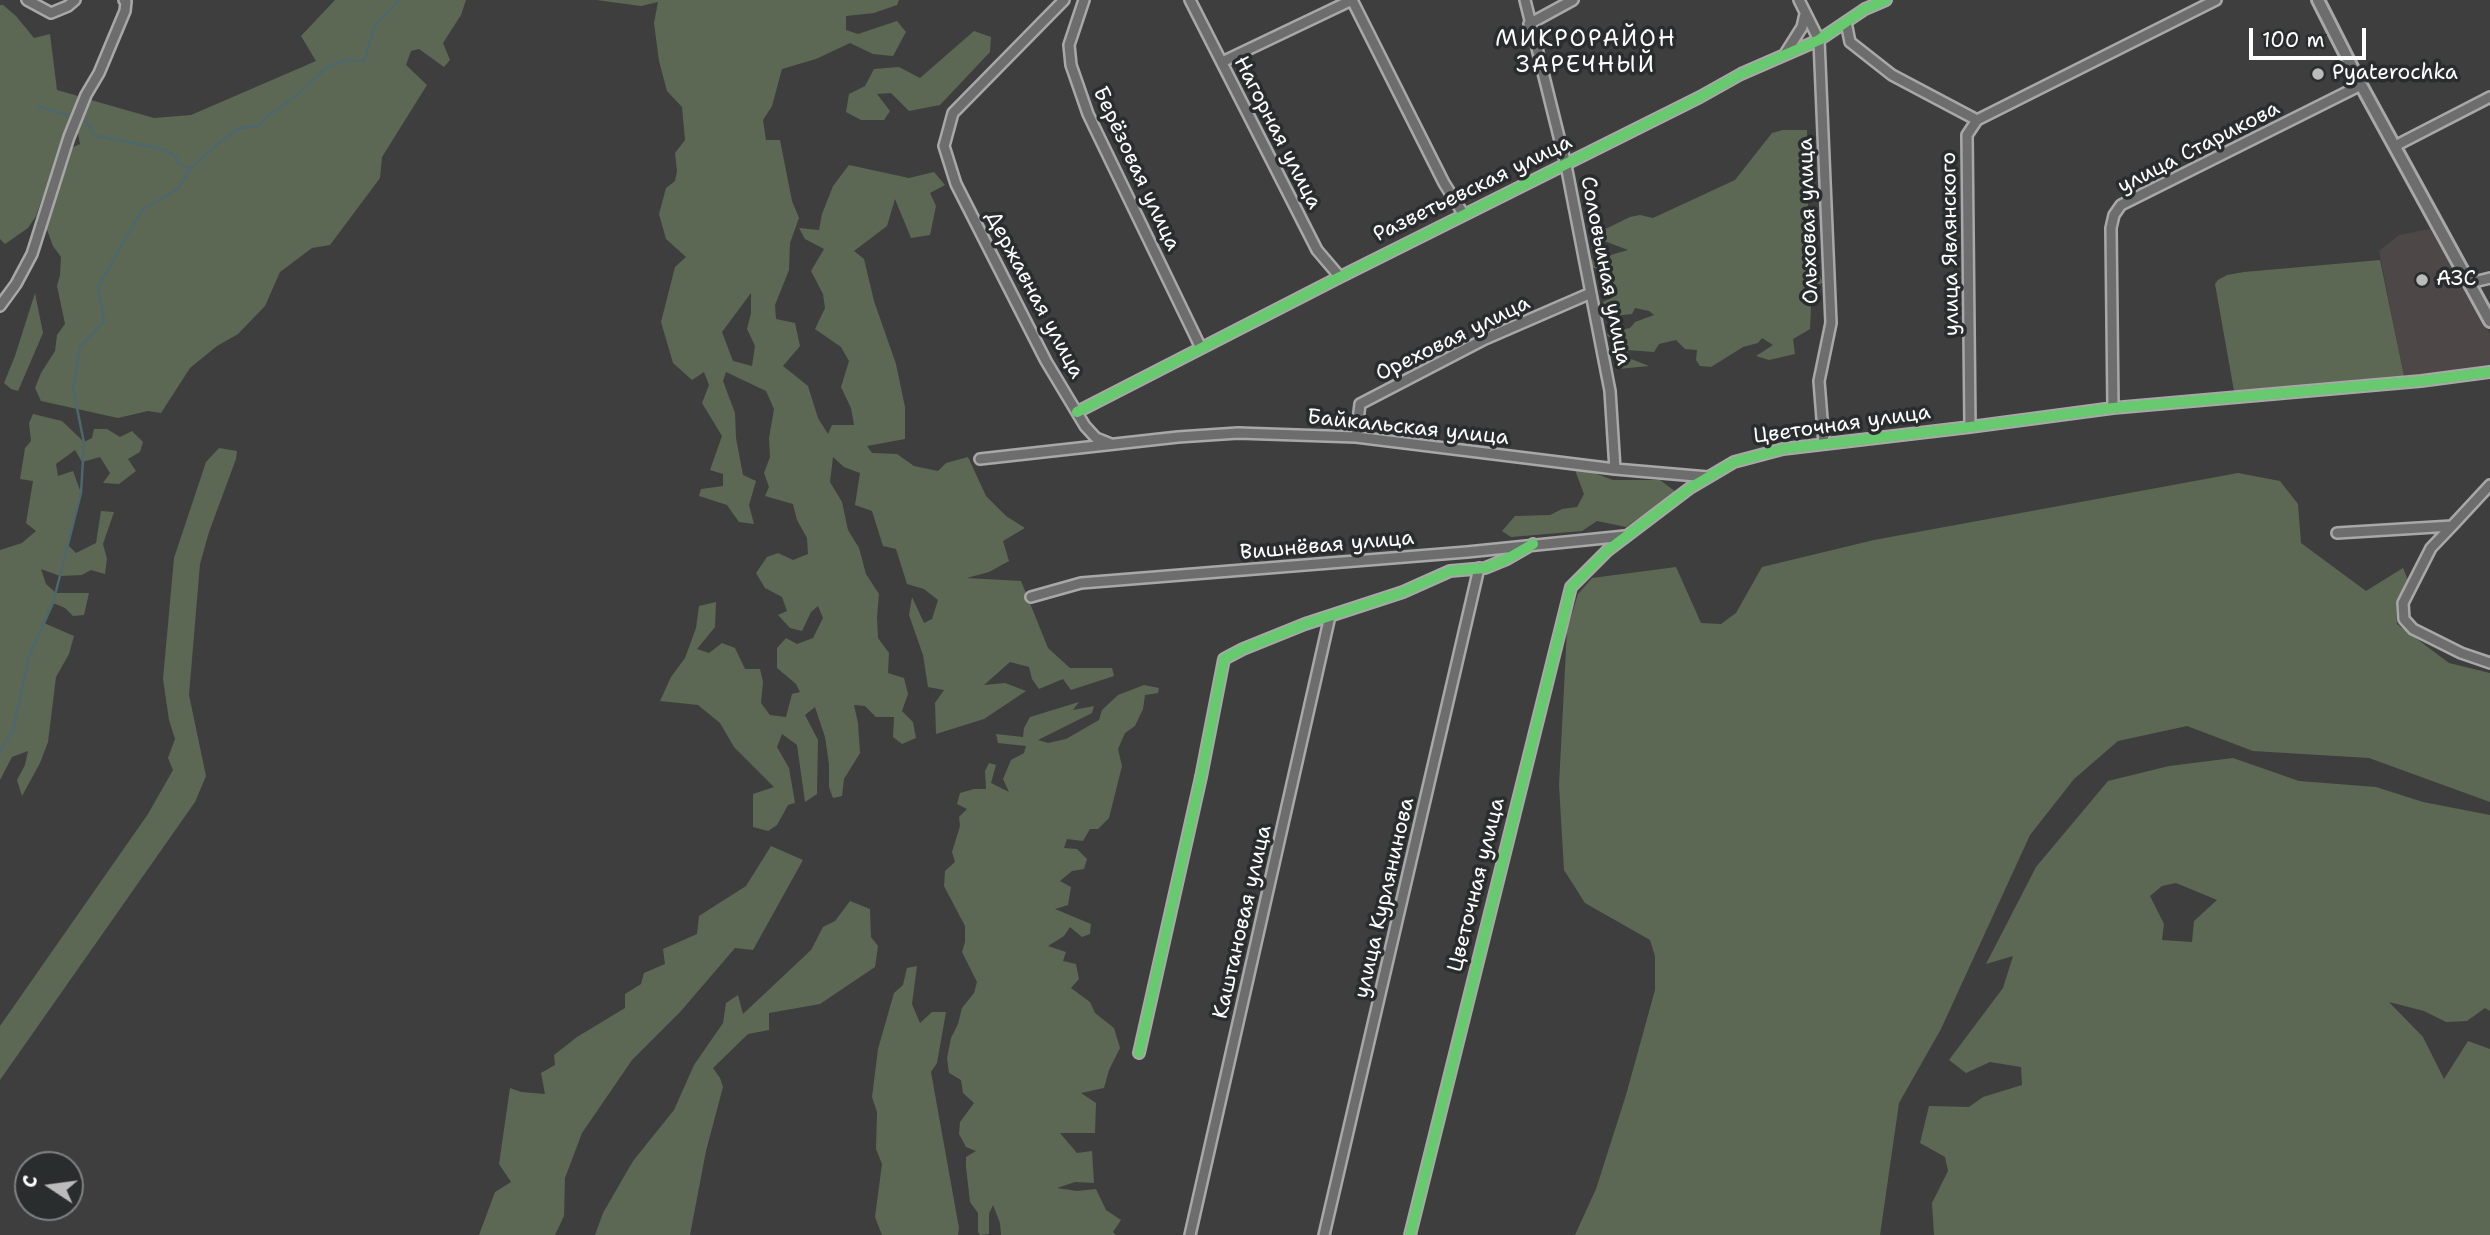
<!DOCTYPE html>
<meta charset="utf-8">
<style>
body{margin:0}
#map{position:relative;width:2490px;height:1235px;overflow:hidden;background:#3f3e3e;font-family:"Shantell Sans",sans-serif}
canvas{display:block}
.north{position:absolute;left:14px;top:1151px;width:70px;height:70px;box-sizing:border-box;background:#2a2d2e;border:2px solid #7f8182;border-radius:50%;rotate:283deg;font-size:19px;font-weight:700;line-height:28px;text-align:center;color:#fff}
.north::after{content:'';display:block;margin:auto;width:24px;height:32px;background:#bcbbbb;clip-path:polygon(50% 0,100% 100%,50% 72%,0 100%)}
.scale{position:absolute;left:2249px;top:28px;width:117px;height:32px;box-sizing:border-box;border:4px solid #fff;border-top:0;padding-left:9px;font-size:21px;line-height:24px;white-space:nowrap;color:#fff;-webkit-text-stroke:5px #2a2d2e;paint-order:stroke}
</style>
<div id="map">
<canvas width="2490" height="1235"></canvas>
<div class="north">С</div>
<div class="scale">100 m</div>
</div>
<script>
const ctx = document.querySelector('canvas').getContext('2d');
ctx.lineJoin = 'round';
function paint(path, color) {
  ctx.fillStyle = color;
  ctx.fill(path, 'evenodd');
}
function toPath(rows) {
  const path = new Path2D();
  for (const r of rows) {
    path.moveTo(r[0], r[1]);
    for (let i = 2; i < r.length; i += 2) path.lineTo(r[i], r[i + 1]);
  }
  return path;
}
function stroke(path, color, width, dash) {
  ctx.strokeStyle = color;
  ctx.lineWidth = width;
  ctx.lineCap = dash ? 'butt' : 'round';
  ctx.setLineDash(dash || []);
  ctx.stroke(path);
}
function label(font, color, halo, rows, align = 'center') {
  ctx.font = font + ' "Shantell Sans",sans-serif';
  ctx.lineWidth = 7;
  ctx.setLineDash([]);
  ctx.textBaseline = 'middle';
  ctx.strokeStyle = halo;
  ctx.fillStyle = color;
  for (const [text, x, y, turn = 0] of rows) {
    ctx.save();
    ctx.translate(x, y);
    ctx.rotate((+turn || 0) * Math.PI / 180);
    ctx.textAlign = isNaN(turn) ? turn : align;
    if (halo) ctx.strokeText(text, 0, 0);
    ctx.fillText(text, 0, 0);
    ctx.restore();
  }
}
const built = toPath([
 [2430,229,2490,334,2490,366,2404,376,2379,251,2399,235]
]);
const green = toPath([
 [335,0,466,0,461,15,443,43,450,60,444,67,419,49,411,51,406,65,427,85,382,157,380,178,330,245,312,248,280,272,265,306,238,334,217,346,190,368,161,413,148,411,118,418,41,401,35,388,41,373,55,351,57,335,65,324,57,286,60,275,61,257,53,246,46,227,71,148,80,144,78,133,91,100,154,118,191,115,316,61,301,36],
 [596,0,899,0,897,5,874,13,846,16,846,30,858,34,897,21,906,32,893,56,873,54,850,43,816,59,782,69,772,106,763,120,766,140,780,140,792,201,799,218,790,243,789,270,775,305,776,319,795,323,800,346,783,366,808,386,818,418,828,434,832,425,854,425,851,408,841,387,849,361,841,347,815,329,825,308,823,294,811,271,824,249,805,239,799,228,819,230,822,214,833,186,849,165,909,178,934,172,945,185,930,193,936,206,930,235,911,238,895,199,887,226,854,251,864,259,874,301,896,364,905,407,905,439,867,446,872,453,897,454,914,466,938,471,946,463,968,457,986,496,1006,516,1025,528,1003,541,1009,561,989,572,967,578,1021,581,1048,648,1070,668,1112,668,1114,676,1071,690,1063,679,1039,689,1032,679,1029,667,1010,662,984,685,1005,683,1026,691,984,719,936,734,935,703,944,690,928,687,923,655,909,615,912,597,924,623,932,619,938,600,924,589,907,584,896,549,883,546,872,511,855,505,860,473,844,467,833,457,830,482,842,502,848,530,859,548,866,574,879,594,877,617,878,638,889,653,888,673,904,678,908,694,902,711,913,722,916,738,902,744,893,737,894,717,876,717,865,706,854,705,858,723,860,753,844,779,842,796,833,798,829,787,829,764,825,737,815,707,805,715,818,740,817,794,805,802,797,745,782,734,777,747,789,768,795,803,788,805,777,825,768,831,753,827,753,794,774,787,734,747,720,723,698,705,660,701,671,677,685,658,696,628,699,606,716,602,715,627,697,649,709,653,722,643,735,648,745,669,760,669,763,682,761,703,770,715,786,717,792,694,800,692,796,684,777,668,777,648,786,638,797,644,813,638,823,618,818,606,811,612,802,631,790,628,778,615,787,611,782,597,765,588,756,573,767,557,778,553,793,560,808,554,807,538,797,520,793,504,765,496,769,487,764,473,770,457,769,438,774,409,766,391,726,372,723,381,735,413,736,438,743,475,756,481,749,505,754,524,739,522,727,505,699,496,701,489,723,486,723,474,710,470,722,436,702,403,709,385,704,372,692,380,673,363,661,322,675,267,686,257,666,239,659,214,666,188,675,181,677,171,675,153,685,140,682,107,667,91,659,61,654,23,658,2,641,6],
 [751,293,751,313,747,329,755,346,752,366,733,361,722,332],
 [0,5,3,5,16,16,34,38,50,34,57,90,78,96,36,216,28,228,5,244,0,239],
 [974,31,991,37,990,52,940,105,909,111,891,93,877,94,890,111,884,120,861,120,846,112,849,94,865,86,874,69,899,67,920,78],
 [1783,130,1807,130,1809,275,1820,276,1823,283,1812,286,1810,329,1793,339,1795,354,1769,360,1756,356,1773,345,1762,338,1758,343,1743,347,1711,367,1700,366,1696,360,1697,350,1685,349,1676,340,1659,344,1654,352,1627,350,1631,359,1649,366,1618,369,1617,346,1607,335,1610,327,1618,324,1621,330,1630,328,1635,322,1654,315,1649,311,1635,308,1632,314,1614,316,1613,308,1605,307,1603,302,1613,297,1614,292,1603,287,1602,271,1592,267,1589,259,1596,260,1594,248,1604,257,1628,250,1591,236,1630,217,1640,215,1653,218,1735,180,1772,133],
 [2380,260,2404,376,2399,378,2335,385,2234,391,2215,284,2218,280,2227,275,2244,272],
 [35,293,43,333,18,391,11,389,4,383,15,356],
 [33,414,62,421,84,442,92,438,94,429,107,429,120,437,132,431,143,442,140,452,128,459,136,471,119,484,103,483,110,473,100,457,82,462,75,450,56,464,58,476,73,471,81,493,68,545,76,553,96,543,101,511,114,512,103,544,107,559,105,574,91,570,82,575,60,576,41,569,46,584,56,593,89,593,84,615,73,616,65,608,53,603,44,623,74,636,69,654,56,677,48,742,40,763,22,796,17,780,25,765,28,751,12,757,0,780,0,550,22,543,36,531,26,523,33,481,20,479,25,448,31,441,29,423],
 [219,448,237,451,236,459,209,532,200,564,189,695,206,776,195,802,0,1080,0,1026,148,814,173,770,168,758,175,739,169,720,163,679,174,558,206,462],
 [1583,469,1613,480,1660,480,1676,492,1626,527,1597,521,1582,531,1511,537,1502,531,1515,516,1550,515,1562,509,1577,507,1584,494,1575,470],
 [2238,473,2280,481,2298,504,2301,543,2366,591,2403,568,2408,580,2396,602,2397,624,2449,663,2490,673,2490,802,2369,758,2253,751,2187,726,2118,741,2074,779,2030,835,1941,1029,1899,1103,1880,1235,1575,1235,1596,1189,1626,1095,1655,990,1655,956,1650,940,1585,903,1564,870,1559,785,1567,630,1578,594,1592,578,1676,567,1701,623,1721,624,1736,613,1762,567,1874,540],
 [1144,685,1159,688,1158,693,1145,695,1143,709,1135,726,1125,733,1118,749,1122,766,1109,818,1098,829,1090,829,1083,841,1067,839,1064,848,1077,849,1087,859,1084,869,1072,871,1060,881,1071,887,1068,905,1055,909,1091,924,1090,934,1082,937,1070,927,1064,936,1048,946,1066,952,1063,961,1076,964,1079,979,1071,988,1090,1002,1095,1013,1114,1028,1120,1048,1109,1070,1104,1088,1081,1093,1096,1103,1095,1133,1060,1133,1077,1153,1092,1151,1094,1183,1075,1182,1057,1188,1077,1191,1096,1189,1106,1210,1121,1220,1113,1232,1116,1235,1001,1235,1000,1223,993,1205,989,1214,989,1234,980,1235,978,1232,978,1213,970,1202,966,1167,966,1157,976,1151,966,1147,959,1134,960,1122,974,1103,963,1093,961,1080,949,1073,947,1058,951,1038,958,1024,962,1008,974,993,977,982,962,952,965,942,965,926,944,886,945,871,955,862,952,852,960,826,959,817,967,809,957,804,960,793,974,789,986,789,985,771,989,763,996,765,991,783,1009,792,1003,779,1011,760,1024,753,1026,746,998,743,996,734,1023,737,1024,728,1030,717,1079,702,1073,710,1094,706,1092,713,1038,740,1048,743,1066,739,1099,720,1102,710,1118,695],
 [2233,758,2299,781,2376,787,2423,802,2490,815,2490,1011,2485,1008,2467,1021,2446,1022,2424,1011,2389,1002,2423,1037,2444,1079,2468,1041,2490,1049,2490,1235,1934,1235,1932,1203,1948,1171,1945,1157,1920,1143,1929,1106,1969,1107,1983,1097,2022,1085,2021,1067,1990,1062,1966,1073,1949,1060,2003,988,2013,956,1986,964,2036,867,2108,781,2169,766],
 [2176,883,2217,900,2194,921,2192,942,2162,940,2164,924,2150,896,2162,886],
 [771,846,803,860,753,950,735,948,681,1011,632,1060,582,1133,565,1178,564,1216,555,1235,479,1235,495,1192,511,1182,499,1164,510,1088,521,1092,545,1094,541,1073,555,1065,554,1055,577,1037,625,1008,625,994,641,984,644,973,665,964,663,949,697,934,699,916,746,886],
 [850,901,870,909,871,937,878,946,875,967,820,1004,769,1013,769,1030,748,1034,713,1068,720,1078,723,1087,706,1151,690,1235,595,1235,603,1213,633,1161,674,1110,694,1065,723,1023,726,1003,738,995,743,1014,811,950,823,927,835,921],
 [917,966,912,1004,920,1023,932,1012,946,1012,937,1063,931,1072,959,1228,958,1235,882,1235,875,1217,882,1164,876,1149,877,1112,872,1097,878,1049,894,993,903,985,907,968]
]);
const stream = toPath([
 [38,106,86,121,94,135,166,150,176,158,178,163,190,169,221,141,240,128,259,126,268,116,296,96,327,67,347,60,364,61,375,25,399,0],
 [0,751,13,730,29,657,53,603,81,493,84,443,73,388,80,347,104,321,98,287,142,210,179,188,190,169]
]);
const minor = toPath([
 [27,0,51,13,68,6,75,0],
 [1064,0,953,113,944,146,956,184,1046,361,1085,426,1096,438,1111,444],
 [1084,0,1069,45,1071,65,1088,114,1201,348],
 [1190,0,1317,250,1340,277],
 [1352,0,1444,183,1464,215],
 [1525,0,1566,165,1610,391,1615,469],
 [1799,0,1819,40,1831,323,1819,381,1824,444],
 [1846,22,1850,42,1892,75,1977,120],
 [1529,24,1573,0],
 [1785,54,1802,27,1805,14],
 [1222,62,1352,0],
 [2395,146,2490,97],
 [2470,283,2490,278],
 [0,306,16,284,32,254,69,137,86,95,99,73,125,11,126,2,124,0],
 [2113,408,2111,228,2114,215,2121,205,2361,85],
 [1077,412,1340,277,1700,97,1741,74,1819,40,1865,9,1886,0],
 [1970,427,1967,135,1977,120,2216,0],
 [1356,437,1360,404,1485,339,1591,293],
 [980,459,1178,437,1238,433,1356,437,1615,469,1708,477],
 [2452,526,2431,548,2403,603,2404,619,2413,629,2461,653,2490,663],
 [2337,533,2452,526,2490,485],
 [1031,597,1081,583,1467,552,1625,536],
 [1139,1053,1201,777,1224,659,1243,649,1305,624,1403,592,1450,571,1485,568,1507,559,1533,544],
 [1190,1235,1330,616],
 [1324,1235,1479,568],
 [1410,1235,1571,587,1607,551,1690,488,1734,462,1783,449,1970,427,2113,408,2421,381,2490,372]
]);
const tertiary = toPath([
 [2318,0,2361,85,2490,321]
]);
const cycleway = toPath([
 [1077,412,1340,277,1700,97,1741,74,1819,40,1865,9,1886,0],
 [1139,1053,1201,777,1224,659,1243,649,1305,624,1403,592,1450,571,1485,568,1507,559,1533,544],
 [1410,1235,1571,587,1607,551,1690,488,1734,462,1783,449,1970,427,2113,408,2421,381,2490,372]
]);
const markers = [
 [2318,74,7,"#bcbbbb"],
 [2422,280,7,"#bcbbbb"]
];
const poiNames = [
 ["Pyaterochka",2332,74],
 ["АЗС",2436,280]
];
const streetNames = [
 ["Нагорная улица",1277,133,63],
 ["улица Старикова",2199,148,-27],
 ["Берёзовая улица",1136,169,65],
 ["Разветьевская улица",1473,189,-26],
 ["Ольховая улица",1809,221,-92],
 ["улица Являнского",1951,244,-91],
 ["Соловьиная улица",1605,271,79],
 ["Державная улица",1034,295,62],
 ["Ореховая улица",1453,339,-26],
 ["Цветочная улица",1842,425,-8],
 ["Байкальская улица",1408,428,6],
 ["Вишнёвая улица",1327,546,-5],
 ["Цветочная улица",1477,885,-76],
 ["улица Курлянинова",1385,898,-77],
 ["Каштановая улица",1243,922,-77]
];
const neighbourhoodNames = [
 ["МИКРОРАЙОН",1586,40],
 ["ЗАРЕЧНЫЙ",1586,66]
];
paint(built, '#4e4747');
paint(green, '#5c6853');
stroke(stream, '#4d676e', 2.5);
stroke(minor, '#a9a8a8', 14);
stroke(tertiary, '#a9a8a8', 16);
stroke(minor, '#6d6d6e', 9);
stroke(tertiary, '#6d6d6e', 10);
stroke(cycleway, '#67ca6e', 10);
for (const [x, y, r, color] of markers) {
  const dot = new Path2D();
  dot.arc(x, y, r, 0, 2 * Math.PI);
  ctx.fillStyle = color;
  ctx.fill(dot);
  stroke(dot, '#2a2d2e', 2.5);
}
label('21px', '#fff', '#2a2d2e', poiNames, 'left');
label('21px', '#fff', '#2a2d2e', streetNames);
ctx.letterSpacing = '2px';
label('23px', '#fff', '#2a2d2e', neighbourhoodNames);
ctx.letterSpacing = '0px';
</script>
